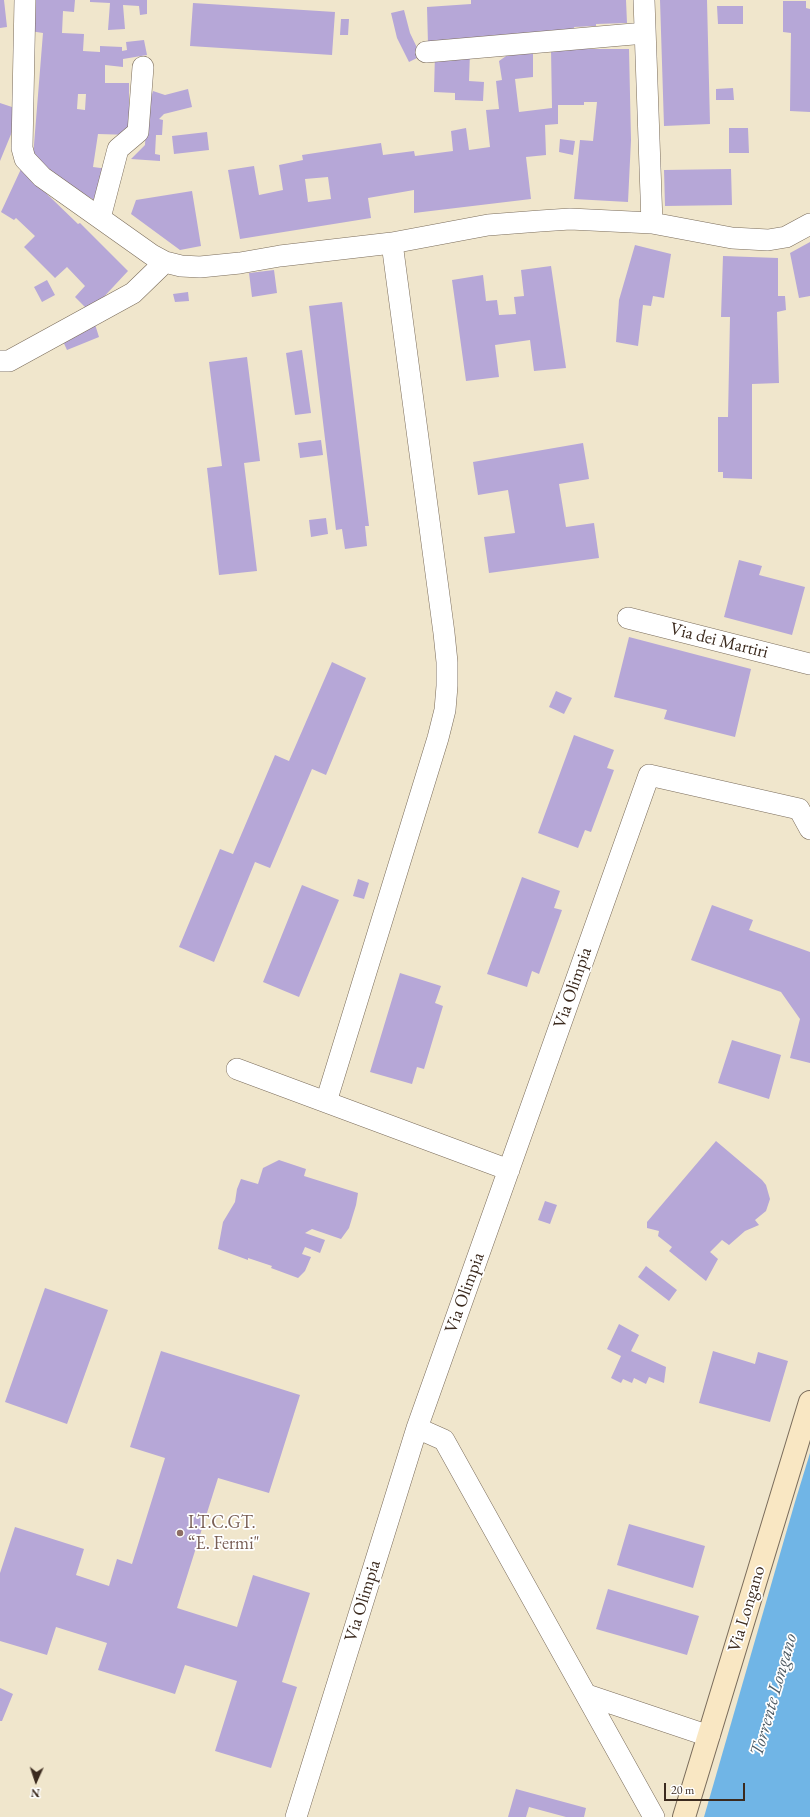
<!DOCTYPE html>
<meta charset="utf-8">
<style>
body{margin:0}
#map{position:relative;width:810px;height:1817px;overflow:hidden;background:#f0e6cc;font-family:"EB Garamond",serif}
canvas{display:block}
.north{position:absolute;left:16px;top:1761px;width:40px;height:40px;-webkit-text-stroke:3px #fff;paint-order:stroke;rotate:183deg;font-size:11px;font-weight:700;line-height:16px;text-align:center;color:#3b2a1e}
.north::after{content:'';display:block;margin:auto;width:14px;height:18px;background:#3b2a1e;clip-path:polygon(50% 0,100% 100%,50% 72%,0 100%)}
.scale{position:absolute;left:664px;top:1783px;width:81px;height:18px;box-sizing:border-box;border:2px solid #3b2a1e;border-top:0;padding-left:5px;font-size:12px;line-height:14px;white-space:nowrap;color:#3b2a1e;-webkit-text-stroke:3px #fff;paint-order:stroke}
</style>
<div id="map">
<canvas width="810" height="1817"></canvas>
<div class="north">N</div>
<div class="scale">20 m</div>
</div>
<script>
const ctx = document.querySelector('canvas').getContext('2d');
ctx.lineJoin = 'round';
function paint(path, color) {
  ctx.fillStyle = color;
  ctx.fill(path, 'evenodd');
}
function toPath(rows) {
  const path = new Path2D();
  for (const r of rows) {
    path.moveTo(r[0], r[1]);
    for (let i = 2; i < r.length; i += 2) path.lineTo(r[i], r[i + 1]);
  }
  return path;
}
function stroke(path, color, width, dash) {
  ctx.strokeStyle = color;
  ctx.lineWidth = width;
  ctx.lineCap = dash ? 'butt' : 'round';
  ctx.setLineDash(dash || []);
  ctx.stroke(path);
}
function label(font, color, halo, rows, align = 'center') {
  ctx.font = font + ' "EB Garamond",serif';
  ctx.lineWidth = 3.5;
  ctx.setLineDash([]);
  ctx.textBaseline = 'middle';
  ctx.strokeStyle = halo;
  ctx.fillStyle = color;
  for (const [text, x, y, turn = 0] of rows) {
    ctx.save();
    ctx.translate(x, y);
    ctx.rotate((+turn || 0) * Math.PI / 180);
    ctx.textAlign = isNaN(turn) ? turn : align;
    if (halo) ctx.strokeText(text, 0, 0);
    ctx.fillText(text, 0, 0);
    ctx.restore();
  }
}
const water = toPath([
 [810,1453,810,1817,704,1817,795,1502]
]);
const building = toPath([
 [0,0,4,0,7,27,0,28],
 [33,0,75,0,74,12,63,11,62,33,84,34,83,51,100,52,100,46,122,47,122,51,127,50,126,42,144,40,147,55,123,59,123,67,105,65,105,83,129,83,129,101,133,116,132,135,98,134,93,167,108,169,96,201,68,185,33,157,43,33,30,31],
 [78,94,86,94,85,110,77,109],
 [90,0,147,0,147,14,140,15,139,6,123,5,125,29,108,30,110,3,90,2],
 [471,0,626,0,627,23,596,24,596,26,574,27,575,31,428,44,427,7,471,4],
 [660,0,707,0,710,124,664,126],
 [783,1,806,1,806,8,810,9,810,112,790,111,791,33,783,32],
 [193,3,335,12,332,55,190,46],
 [717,6,743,6,743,24,718,24],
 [404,10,410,33,421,56,409,62,397,38,391,13],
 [341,19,349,19,348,35,340,35],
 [533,48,533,77,515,79,519,112,552,108,551,49,629,49,631,140,628,202,574,199,580,140,593,141,597,102,584,102,584,105,558,105,558,124,545,125,546,155,526,157,531,199,414,213,414,190,368,198,371,218,240,239,228,170,254,166,259,195,283,190,279,165,303,160,302,155,381,143,383,155,414,151,415,156,453,151,451,131,466,128,469,150,490,147,486,110,499,109,496,81,502,80,499,61,512,52],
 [328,177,331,199,308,202,305,179],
 [435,53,470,53,469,81,484,82,483,101,455,100,455,93,434,92],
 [733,88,734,100,716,100,716,89],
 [188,89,192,107,164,114,159,119,163,120,162,135,156,135,155,154,160,155,160,161,131,159,145,145,147,110,153,91,165,95],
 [0,103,21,110,0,161],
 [729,128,748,128,749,153,729,153],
 [207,132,209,150,174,154,172,136],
 [560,139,575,141,573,155,559,152],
 [21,169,78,224,80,223,128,271,100,301,87,309,75,297,85,286,67,267,55,278,24,247,35,236,16,218,14,220,1,212],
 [731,169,732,205,665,206,664,170],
 [192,191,201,246,180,250,131,214,136,200],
 [810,242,810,296,799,298,790,253],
 [635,245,671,254,664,298,653,296,651,306,643,305,638,346,616,342,619,300],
 [723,256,778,258,778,296,785,296,786,310,777,312,779,383,752,384,752,479,723,478,723,472,718,472,718,417,728,417,730,317,721,317],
 [551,266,566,368,534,371,530,340,495,345,499,377,466,381,452,280,483,275,486,301,497,300,499,315,516,314,514,297,524,296,521,270],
 [274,270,277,293,252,297,249,273],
 [47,280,55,295,42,302,34,287],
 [188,292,189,301,175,302,173,294],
 [342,302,369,526,365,526,367,546,345,549,342,529,336,530,309,306],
 [93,318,99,337,67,350,61,337],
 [302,350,311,413,295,415,286,353],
 [247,357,260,461,244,463,257,571,219,575,207,468,222,466,209,362],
 [321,440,323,455,300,458,298,443],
 [583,443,589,479,559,484,566,527,594,523,599,558,489,573,484,537,515,533,508,490,478,495,473,462],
 [326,518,328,534,311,537,309,520],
 [739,560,762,566,759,575,805,587,792,635,724,617],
 [629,637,751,669,735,737,664,719,667,710,614,697],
 [332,662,366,678,326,775,312,769,270,868,255,862,214,962,179,947,220,849,233,854,275,755,289,761],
 [556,691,572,698,564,714,549,707],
 [574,735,614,750,607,768,614,770,591,832,585,830,578,848,538,833],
 [522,877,560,891,554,908,562,910,539,974,532,971,527,987,487,974],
 [358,879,369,883,364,899,353,896],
 [302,885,339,900,299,997,263,982],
 [712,905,753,920,749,930,810,952,810,1063,790,1058,800,1019,781,992,691,960],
 [400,973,441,986,435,1003,443,1006,424,1069,417,1067,412,1084,370,1072],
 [732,1040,781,1055,769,1099,718,1083],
 [716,1141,762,1180,766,1185,770,1199,766,1211,755,1220,759,1225,745,1231,729,1245,722,1240,710,1252,718,1259,706,1281,669,1251,672,1247,658,1236,659,1231,647,1228,647,1222],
 [279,1160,306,1169,304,1176,358,1193,356,1205,349,1228,341,1239,312,1229,305,1233,325,1240,320,1253,305,1247,302,1254,311,1257,305,1271,298,1278,271,1268,272,1266,248,1258,248,1260,218,1249,223,1222,235,1202,237,1189,241,1179,258,1184,263,1168],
 [545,1201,557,1205,550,1224,538,1220],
 [646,1266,677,1290,669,1301,638,1277],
 [45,1288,108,1310,67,1424,5,1402],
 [619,1324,639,1335,631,1351,666,1367,664,1383,649,1377,646,1384,634,1378,632,1383,623,1379,621,1383,611,1378,621,1356,607,1349],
 [161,1351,300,1395,269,1493,218,1478,177,1608,237,1627,253,1575,310,1593,282,1682,297,1687,271,1768,215,1751,237,1681,185,1665,175,1694,98,1670,107,1643,56,1627,47,1655,0,1641,0,1573,15,1527,84,1549,76,1575,109,1586,117,1559,132,1564,165,1458,130,1447],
 [713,1351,755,1364,758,1352,788,1361,770,1422,699,1403],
 [629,1524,705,1546,693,1588,617,1565],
 [608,1589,699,1616,687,1655,596,1629],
 [0,1688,13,1694,2,1721,0,1721],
 [516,1789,586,1808,584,1817,566,1817,529,1807,526,1817,508,1817]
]);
const street = toPath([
 [25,0,22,148,25,159,42,177,152,255,165,262,181,266,200,267,240,263,280,256,392,243,488,225,540,221,570,219,652,223,732,238,768,240,786,237,810,224],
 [644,0,652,223],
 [426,52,645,33],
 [100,218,118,149,138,132,143,67],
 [0,361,9,361,133,293,165,262],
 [628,618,810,664],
 [237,1069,509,1170],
 [326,1102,438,738,445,710,447,686,447,662,444,633,392,243],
 [417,1428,444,1440,654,1817],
 [587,1695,709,1736],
 [296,1817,417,1428,649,775,799,809,810,829]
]);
const secondary = toPath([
 [684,1817,810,1402]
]);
const markers = [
 [180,1533,4,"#8d6e63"]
];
const streetNames = [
 ["Via dei Martiri",719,641,14],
 ["Via Olimpia",573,988,-71],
 ["Via Olimpia",465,1293,-70],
 ["Via Olimpia",363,1601,-73],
 ["Via Longano",747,1609,-73]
];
const educationNames = [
 ["I.T.C.GT.",188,1523],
 ["“E. Fermi\"",188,1544]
];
const waterNames = [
 ["Torrente Longano",774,1695,-74]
];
paint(water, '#70b5e6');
paint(building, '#b6a7d7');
stroke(street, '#7a6c5b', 22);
stroke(secondary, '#7a6c5b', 24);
stroke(street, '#fff', 21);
stroke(secondary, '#f9e7c3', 22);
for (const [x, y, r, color] of markers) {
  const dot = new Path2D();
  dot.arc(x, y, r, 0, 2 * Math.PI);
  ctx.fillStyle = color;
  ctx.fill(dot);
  stroke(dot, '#fff', 1.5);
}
label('18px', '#3b2a1e', '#fff', streetNames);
label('18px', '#785e54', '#fff', educationNames, 'left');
label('italic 19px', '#4e5b64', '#fff', waterNames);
</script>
